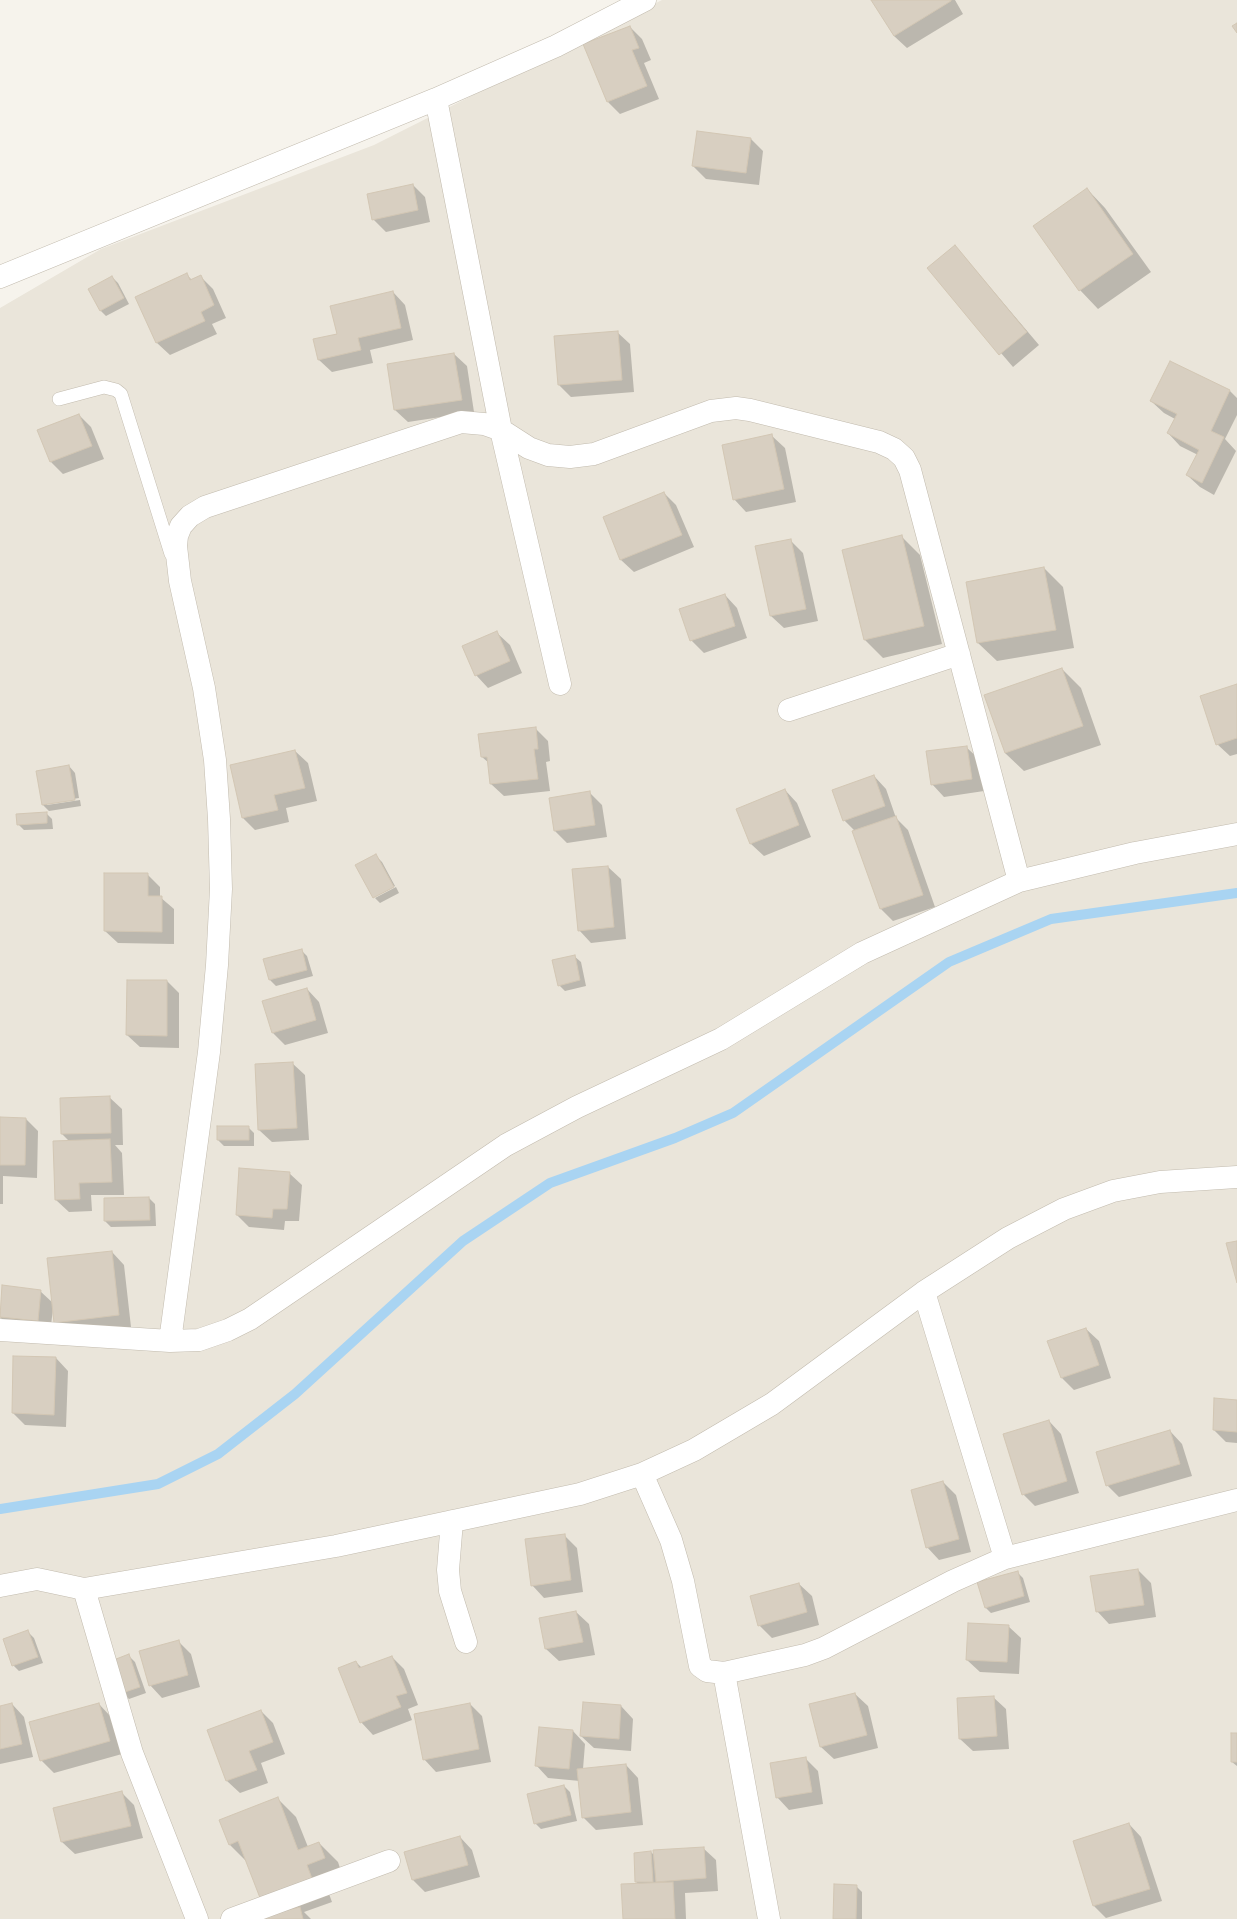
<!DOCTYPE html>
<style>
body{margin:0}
canvas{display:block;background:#f6f3ec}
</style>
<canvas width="1237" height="1919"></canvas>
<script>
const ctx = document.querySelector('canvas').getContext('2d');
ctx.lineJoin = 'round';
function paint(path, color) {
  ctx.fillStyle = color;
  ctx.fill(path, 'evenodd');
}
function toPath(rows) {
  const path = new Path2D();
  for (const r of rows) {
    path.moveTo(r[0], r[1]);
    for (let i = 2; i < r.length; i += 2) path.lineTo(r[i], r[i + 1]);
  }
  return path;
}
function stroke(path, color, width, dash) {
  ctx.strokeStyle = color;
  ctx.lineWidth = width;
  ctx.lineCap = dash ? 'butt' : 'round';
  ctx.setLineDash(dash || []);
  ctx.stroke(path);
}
const residential = toPath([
 [662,0,1237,0,1237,1919,0,1919,0,308,101,249,374,145]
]);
const shadow = toPath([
 [872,0,955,0,963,14,907,48,894,36],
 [630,27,642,39,651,60,644,63,659,99,620,114,608,102],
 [751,139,763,151,759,185,706,179,693,166],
 [413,185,425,197,430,222,386,232,373,219],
 [1087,189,1105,208,1151,272,1098,309,1080,290],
 [955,246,1039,345,1013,367,929,269],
 [187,275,192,280,200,276,213,289,226,318,212,324,217,334,170,355,157,343,136,298],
 [112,277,118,283,129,304,106,316,100,310],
 [393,292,405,305,413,340,370,350,373,363,332,372,319,360,315,340,338,334],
 [617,332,630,344,634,392,571,397,559,385],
 [454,354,467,366,474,412,408,422,395,410],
 [1171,362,1230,391,1237,398,1237,415,1225,439,1236,451,1214,495,1200,487,1187,475,1198,455,1180,446,1168,433,1175,419,1164,413,1151,401],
 [79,415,91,427,104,459,63,474,51,462,38,430],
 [772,436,785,448,796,502,746,512,734,499],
 [664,493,676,505,694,547,634,572,621,560,604,518],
 [901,536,920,555,942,644,883,658,865,640],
 [790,540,803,553,818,621,784,628,771,616],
 [1044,568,1063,587,1074,648,997,661,978,643,967,583],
 [725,595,737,608,747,638,704,653,691,640],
 [497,633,510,645,522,673,488,688,476,675],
 [1062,669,1081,688,1101,745,1024,771,1005,753],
 [1237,685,1237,754,1230,756,1217,744],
 [535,728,548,741,550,761,546,762,550,791,504,796,491,784,489,763,482,757],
 [966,747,979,759,984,791,944,797,932,784],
 [295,751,308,763,317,801,286,808,289,822,255,830,243,818],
 [69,766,75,773,79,798,47,803,47,805,80,800,81,806,49,811,43,805],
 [874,776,886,789,896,818,908,830,935,907,893,921,881,909,854,832,855,831,844,820],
 [785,790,797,803,811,837,764,856,751,844],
 [589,792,602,805,607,837,567,843,555,831],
 [46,813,52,819,53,829,24,830,18,824],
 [376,856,382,862,395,886,374,896,374,898,374,897],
 [608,867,621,879,626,939,591,943,579,930],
 [147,874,160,887,160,897,174,909,174,944,118,943,105,931],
 [396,887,399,893,380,903,375,898],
 [301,950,307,956,313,976,276,986,270,980,264,960],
 [574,956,581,962,586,986,565,991,559,985],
 [167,981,179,993,179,1048,140,1047,127,1035],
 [307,989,319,1002,328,1033,285,1045,273,1033],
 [292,1063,305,1075,309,1140,272,1142,259,1130],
 [109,1097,122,1109,123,1145,115,1145,122,1153,124,1195,91,1195,92,1211,69,1212,56,1200,54,1142,70,1142,62,1134],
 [0,1118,26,1119,38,1131,37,1178,3,1176,3,1204,0,1204],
 [248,1127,254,1133,254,1146,224,1146,218,1140],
 [289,1173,302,1185,299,1221,285,1221,284,1230,249,1227,237,1215],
 [149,1198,155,1204,156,1226,111,1227,105,1221,105,1199],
 [112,1252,124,1265,131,1327,67,1335,55,1322,53,1309,50,1333,12,1329,0,1317,3,1286,40,1291,53,1303],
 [1086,1329,1099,1341,1111,1378,1074,1390,1062,1378,1049,1341],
 [56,1358,68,1371,66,1427,25,1425,13,1413],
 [1237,1401,1237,1443,1226,1442,1214,1430],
 [1049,1421,1061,1434,1079,1493,1035,1506,1023,1494],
 [1170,1431,1182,1444,1192,1476,1119,1497,1107,1485],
 [943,1482,956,1495,971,1552,939,1560,927,1547],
 [564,1535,577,1548,583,1592,544,1598,532,1585],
 [1138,1570,1151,1583,1156,1617,1109,1624,1097,1611],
 [1017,1572,1023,1578,1030,1602,991,1613,985,1607],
 [799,1584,812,1596,819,1625,772,1638,759,1625],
 [576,1612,589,1624,595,1655,559,1661,546,1649,540,1619],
 [1008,1626,1021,1638,1019,1674,980,1672,967,1660],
 [28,1632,34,1638,43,1663,19,1671,13,1665],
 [178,1641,191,1654,200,1687,162,1698,150,1685],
 [129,1656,135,1662,146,1693,129,1699,123,1693],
 [392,1657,404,1669,418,1705,408,1709,412,1720,373,1735,361,1722,356,1662,362,1668],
 [855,1694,868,1706,878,1748,834,1759,821,1747],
 [993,1697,1006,1709,1009,1749,973,1751,960,1739],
 [12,1704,24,1717,33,1757,0,1764,0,1707],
 [99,1704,111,1717,122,1754,54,1773,41,1760],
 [470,1704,482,1716,491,1762,436,1772,424,1759],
 [621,1706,633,1719,631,1751,594,1748,581,1736],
 [261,1711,273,1723,285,1754,261,1763,268,1783,240,1793,227,1781,208,1731],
 [573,1731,585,1744,583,1769,626,1765,638,1778,643,1825,596,1830,583,1817,580,1781,548,1778,536,1765],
 [1237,1734,1237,1766,1232,1762],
 [805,1758,818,1771,823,1804,789,1810,777,1797],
 [564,1786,570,1792,577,1821,541,1829,535,1823],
 [122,1793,134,1805,143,1838,75,1854,62,1842,55,1809],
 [278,1799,296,1817,308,1847,319,1843,338,1862,343,1877,325,1883,332,1902,304,1912,311,1919,267,1919,275,1914,247,1862,229,1844],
 [1129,1824,1141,1837,1162,1901,1106,1918,1094,1906,1074,1841],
 [460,1837,472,1850,480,1877,425,1892,413,1880],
 [703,1848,716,1860,718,1891,685,1893,686,1919,624,1919,639,1884,636,1882,651,1852,655,1856],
 [856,1886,862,1892,862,1919,834,1919]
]);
const stream = toPath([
 [0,1509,158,1484,218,1454,295,1394,463,1241,550,1183,675,1138,733,1113,949,962,1051,919,1237,893]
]);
const building = toPath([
 [871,0,951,0,951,1,894,36,871,0],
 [1237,23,1237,33,1232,26,1237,23],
 [630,26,639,48,632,50,647,86,607,102,583,44,630,26],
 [697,131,751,138,746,173,692,166,697,131],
 [413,184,418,210,372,220,367,194,413,184],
 [1087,188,1133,254,1079,291,1033,226,1087,188],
 [955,245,1027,332,999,355,927,268,955,245],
 [187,273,190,280,201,275,214,305,201,312,205,321,156,343,135,297,187,273],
 [112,276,124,298,100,311,88,289,112,276],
 [393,291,401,328,358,338,361,350,318,360,313,339,337,334,330,306,393,291],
 [618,331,622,380,558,385,554,336,618,331],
 [454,353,462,400,394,410,387,364,454,353],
 [1170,361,1230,390,1211,431,1224,437,1202,483,1186,475,1199,450,1167,433,1177,414,1150,401,1170,361],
 [79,414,92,446,50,462,37,430,79,414],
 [772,434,784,489,733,500,722,445,772,434],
 [664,492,682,535,620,560,603,517,664,492],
 [902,535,924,626,864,640,842,550,902,535],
 [791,539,806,609,770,616,755,546,791,539],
 [1044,567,1056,630,977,643,966,582,1044,567],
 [725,594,735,626,690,641,679,609,725,594],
 [497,631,510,661,475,676,462,646,497,631],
 [1062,668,1083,726,1005,753,984,695,1062,668],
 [1237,684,1237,738,1216,745,1200,696,1237,684],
 [536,727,538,749,534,749,538,779,490,784,487,757,481,757,478,734,536,727],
 [967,746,972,779,931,785,926,751,967,746],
 [295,750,305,788,274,795,278,810,242,818,230,765,295,750],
 [69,765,75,800,42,805,36,771,69,765],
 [874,775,885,806,843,821,832,790,874,775],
 [785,789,799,825,750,844,736,809,785,789],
 [590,791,595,825,554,831,549,798,590,791],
 [47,812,47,823,17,825,16,814,47,812],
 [896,816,923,895,880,909,852,831,896,816],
 [376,854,394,887,373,898,355,865,376,854],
 [608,866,614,927,578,931,572,869,608,866],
 [104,873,148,873,148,896,162,896,162,932,104,931,104,873],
 [302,949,307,970,269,980,263,959,302,949],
 [575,955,580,980,558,986,552,960,575,955],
 [127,980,167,980,167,1036,126,1035,127,980],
 [307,988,316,1020,272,1033,262,1001,307,988],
 [293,1062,297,1128,258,1130,255,1064,293,1062],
 [110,1096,111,1133,61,1134,60,1098,110,1096],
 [0,1117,26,1118,25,1165,0,1165,0,1117],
 [217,1126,249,1126,249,1140,217,1140,217,1126],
 [110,1139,112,1182,79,1183,80,1199,55,1200,53,1141,110,1139],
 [239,1168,290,1172,287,1209,273,1209,272,1218,236,1215,239,1168],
 [149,1197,150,1220,104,1221,104,1198,149,1197],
 [1237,1241,1237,1283,1226,1243,1237,1241],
 [112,1251,119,1315,54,1323,47,1258,112,1251],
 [2,1285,41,1290,38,1321,0,1317,2,1285],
 [1086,1328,1099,1365,1061,1378,1047,1341,1086,1328],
 [13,1356,56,1357,54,1415,12,1413,13,1356],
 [1214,1398,1237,1400,1237,1432,1213,1430,1214,1398],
 [1049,1420,1067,1481,1022,1495,1003,1434,1049,1420],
 [1170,1430,1180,1464,1106,1486,1096,1452,1170,1430],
 [943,1481,959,1539,926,1548,911,1490,943,1481],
 [565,1534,571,1580,531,1586,525,1539,565,1534],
 [1138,1569,1144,1605,1096,1612,1090,1576,1138,1569],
 [1018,1571,1024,1596,985,1608,977,1582,1018,1571],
 [799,1583,807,1612,758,1626,750,1596,799,1583],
 [576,1611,583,1642,545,1649,539,1618,576,1611],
 [968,1623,1009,1625,1007,1662,966,1660,968,1623],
 [28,1630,38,1657,12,1666,3,1639,28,1630],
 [179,1640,188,1675,149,1686,139,1651,179,1640],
 [129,1654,140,1687,122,1693,111,1661,129,1654],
 [392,1656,407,1693,396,1696,401,1707,360,1723,338,1668,356,1661,359,1668,392,1656],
 [855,1693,867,1735,820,1747,809,1704,855,1693],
 [994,1696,997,1736,959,1739,957,1698,994,1696],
 [583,1702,621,1705,619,1739,580,1736,583,1702],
 [12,1703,22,1744,0,1749,0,1706,12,1703],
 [99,1703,110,1741,40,1761,29,1722,99,1703],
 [470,1703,479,1749,423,1760,414,1714,470,1703],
 [261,1710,273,1742,249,1751,257,1770,226,1781,207,1730,261,1710],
 [539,1727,573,1730,569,1769,535,1766,539,1727],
 [1231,1733,1237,1733,1237,1762,1231,1762,1231,1733],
 [806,1757,812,1792,776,1798,770,1763,806,1757],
 [626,1764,631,1812,582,1818,577,1769,626,1764],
 [564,1785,571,1815,534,1824,527,1794,564,1785],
 [122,1791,131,1826,61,1842,53,1808,122,1791],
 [278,1797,298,1850,319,1842,325,1858,307,1865,314,1884,262,1903,238,1841,229,1845,219,1820,278,1797],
 [1129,1823,1150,1889,1093,1906,1073,1841,1129,1823],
 [460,1836,468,1865,412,1880,404,1852,460,1836],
 [704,1847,706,1878,656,1882,653,1850,704,1847],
 [651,1851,653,1882,635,1882,634,1853,651,1851],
 [673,1882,675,1919,623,1919,621,1884,673,1882],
 [834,1884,857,1885,856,1919,833,1919,834,1884],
 [300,1907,303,1919,266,1919,265,1915,300,1907]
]);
const lane = toPath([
 [59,399,104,387,116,390,121,394,171,554]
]);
const street = toPath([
 [436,99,501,430,560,684],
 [0,277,436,99,556,46,645,0],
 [789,710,959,654],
 [924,1292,1005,1558],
 [0,1330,170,1341,199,1340,228,1330,250,1319,506,1145,577,1107,721,1039,862,953,1019,881,1135,853,1237,834],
 [170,1341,209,1052,217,965,221,889,219,819,215,760,204,688,180,581,176,546,177,536,181,526,190,516,205,507,461,422,484,424,501,430,529,448,548,455,570,457,594,454,711,411,736,408,750,410,879,442,894,449,904,458,910,470,1019,881],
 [642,1474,671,1540,683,1581,700,1666,707,1671,724,1673,805,1655,824,1648,953,1581,1005,1558,1237,1500],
 [452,1521,448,1570,450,1591,466,1642],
 [0,1586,37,1579,84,1589,132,1753,197,1919],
 [84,1589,336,1546,580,1494,642,1474,694,1450,772,1404,924,1292,1008,1238,1064,1209,1113,1191,1160,1182,1237,1177],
 [724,1673,769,1919],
 [232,1919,389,1861]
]);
paint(residential, '#eae5da');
paint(shadow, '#0003');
stroke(stream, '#a9d4f2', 10);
paint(building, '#d8cfc1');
stroke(building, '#d3c7b4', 1);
stroke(lane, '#c2bbae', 14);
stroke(street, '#c2bbae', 23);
stroke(lane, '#fff', 13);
stroke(street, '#fff', 22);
</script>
